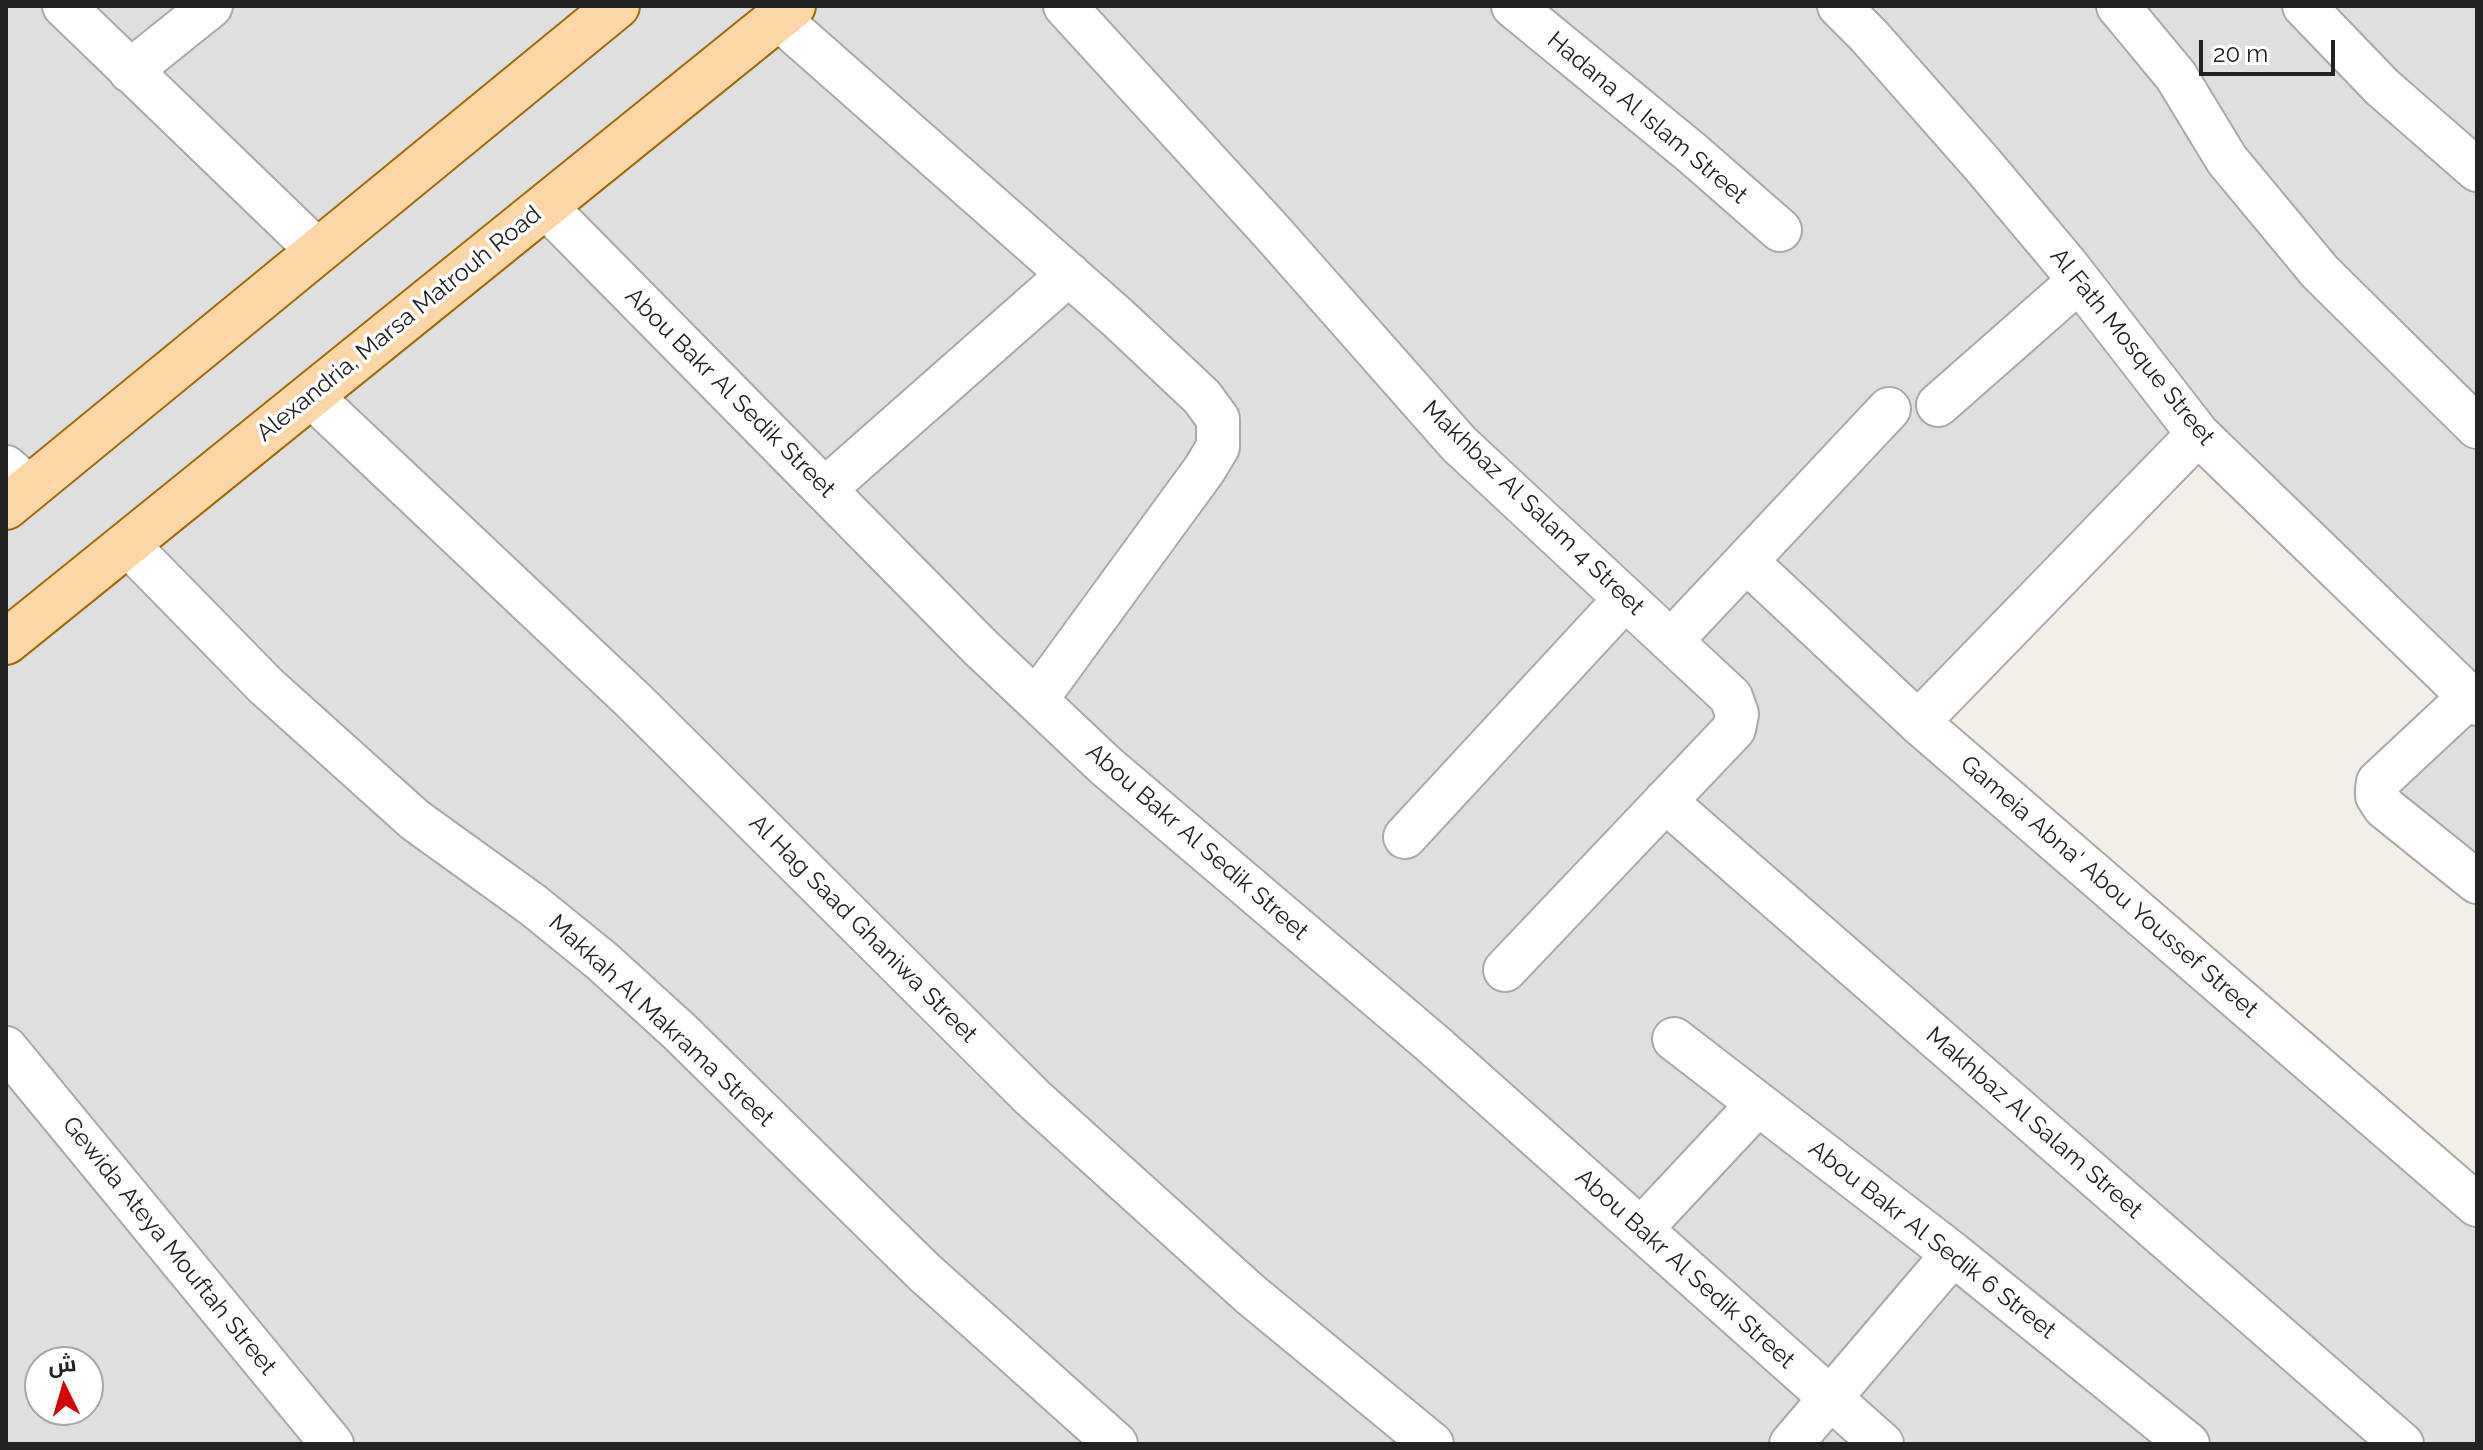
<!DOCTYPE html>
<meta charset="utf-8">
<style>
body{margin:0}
#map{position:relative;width:2483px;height:1450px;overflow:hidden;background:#f2efe9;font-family:Raleway,Cairo,sans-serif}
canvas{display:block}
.frame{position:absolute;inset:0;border:8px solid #222;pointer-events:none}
.north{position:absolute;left:24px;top:1346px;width:80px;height:80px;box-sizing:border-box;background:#fff;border:2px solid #a7a7a7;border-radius:50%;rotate:355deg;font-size:22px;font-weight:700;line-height:32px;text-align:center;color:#222}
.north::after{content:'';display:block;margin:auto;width:28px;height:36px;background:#d40000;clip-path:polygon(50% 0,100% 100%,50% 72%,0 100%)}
.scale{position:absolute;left:2199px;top:40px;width:136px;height:36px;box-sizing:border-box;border:4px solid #222;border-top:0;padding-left:10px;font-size:24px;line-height:28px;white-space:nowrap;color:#222;-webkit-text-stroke:6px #fff;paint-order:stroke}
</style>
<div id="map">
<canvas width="2483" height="1450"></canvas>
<div class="frame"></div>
<div class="north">ش</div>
<div class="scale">20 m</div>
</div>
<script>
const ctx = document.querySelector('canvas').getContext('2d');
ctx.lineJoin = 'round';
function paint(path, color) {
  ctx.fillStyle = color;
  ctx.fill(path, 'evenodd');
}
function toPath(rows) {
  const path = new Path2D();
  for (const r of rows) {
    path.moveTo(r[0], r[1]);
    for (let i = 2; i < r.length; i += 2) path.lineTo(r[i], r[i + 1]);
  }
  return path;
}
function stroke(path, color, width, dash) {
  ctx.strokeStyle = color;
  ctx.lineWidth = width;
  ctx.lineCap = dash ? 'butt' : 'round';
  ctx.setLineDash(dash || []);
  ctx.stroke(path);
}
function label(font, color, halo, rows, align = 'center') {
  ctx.font = font + ' Raleway,sans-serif';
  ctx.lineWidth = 7;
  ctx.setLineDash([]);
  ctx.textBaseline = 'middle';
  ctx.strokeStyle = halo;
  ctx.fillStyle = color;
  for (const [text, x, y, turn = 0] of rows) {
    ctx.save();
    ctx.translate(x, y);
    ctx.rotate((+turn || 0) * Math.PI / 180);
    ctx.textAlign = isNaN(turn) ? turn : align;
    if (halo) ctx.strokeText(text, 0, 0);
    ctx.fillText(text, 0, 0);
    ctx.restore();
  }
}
const residential = toPath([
 [6,6,2477,6,2477,879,2385,806,2470,706,2180,435,1907,726,2477,1227,2477,1444,6,1444],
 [40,1362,88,1362,88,1410,40,1410]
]);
const street = toPath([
 [64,6,318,251],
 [1065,6,1271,231,1459,444,1731,697,1737,714,1734,729,1505,970],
 [1513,6,1692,153,1780,230],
 [1839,6,1869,36,1982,164,2066,264,2198,434,2477,704],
 [2118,6,2176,76,2227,160,2320,272,2477,427],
 [2304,6,2382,87,2477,170],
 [778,18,1118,318,1202,397,1218,419,1218,447,1204,470,1036,700],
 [130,71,211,6],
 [545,206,980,647,1106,766,1433,1044,1882,1444],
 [311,396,634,701,1033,1098,1250,1294,1432,1444],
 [1938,405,2079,281],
 [6,467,30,488],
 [825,489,1069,274],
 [127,544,266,686,415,820,533,905,602,961,680,1032,924,1272,1116,1444],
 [1746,561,1918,722,2477,1205],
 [1671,641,1889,409],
 [2469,697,2378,782,2377,789,2377,796,2384,807,2477,882],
 [1918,722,2198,434],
 [1665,801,2402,1444],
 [1405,837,1625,599],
 [1674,1039,1953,1254,2188,1444],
 [6,1048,332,1444],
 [1641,1229,1757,1105],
 [1791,1444,1953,1254]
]);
const primary = toPath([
 [6,507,617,6],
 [6,642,793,6]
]);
const streetNames = [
 ["Hadana Al Islam Street",1647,118,40],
 ["Alexandria, Marsa Matrouh Road",399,324,-39],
 ["Al Fath Mosque Street",2132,347,51],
 ["Abou Bakr Al Sedik Street",730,393,45],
 ["Makhbaz Al Salam 4 Street",1533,508,44],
 ["Abou Bakr Al Sedik Street",1197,842,41],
 ["Gameia Abna' Abou Youssef Street",2109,887,41],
 ["Al Hag Saad Ghaniwa Street",863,929,45],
 ["Makkah Al Makrama Street",661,1021,43],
 ["Makhbaz Al Salam Street",2034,1123,41],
 ["Abou Bakr Al Sedik 6 Street",1932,1240,38],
 ["Gewida Ateya Mouftah Street",169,1246,51],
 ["Abou Bakr Al Sedik Street",1685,1269,42]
];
paint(residential, '#e0dfdf');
stroke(street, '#a9a9a9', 46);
stroke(primary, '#a06b00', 48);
stroke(street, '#fff', 42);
stroke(primary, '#fcd6a4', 44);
label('24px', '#222', '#fff', streetNames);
</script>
